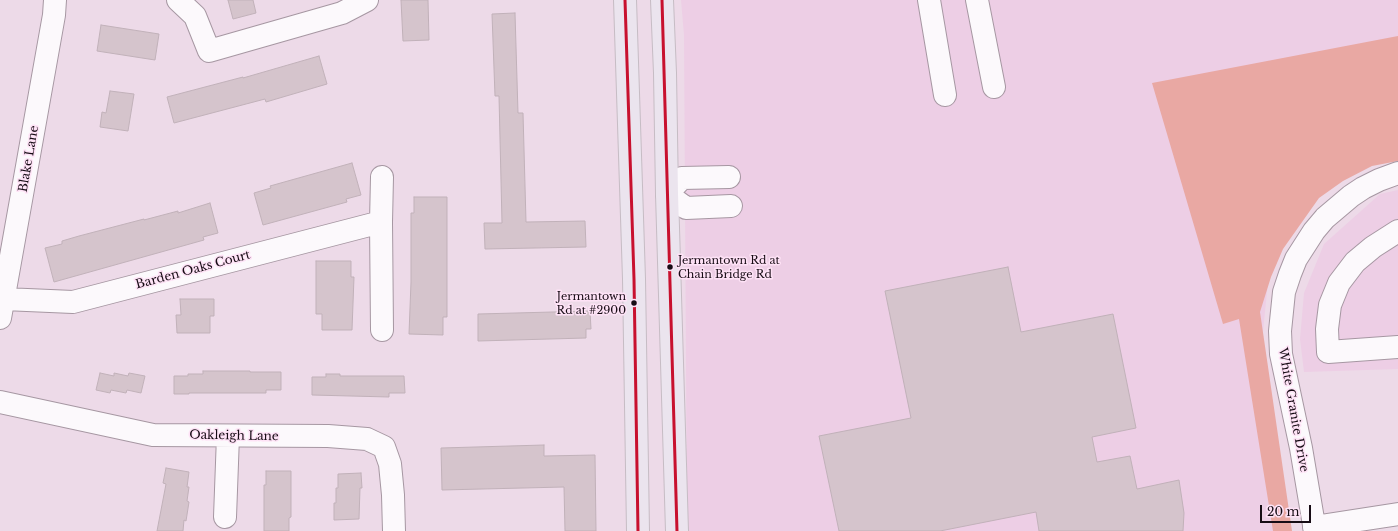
<!DOCTYPE html>
<style>
body{margin:0}
#map{position:relative;width:1398px;height:531px;overflow:hidden;background:#eddae8;font-family:"Libre Baskerville",serif}
canvas{display:block}
.scale{position:absolute;left:1260px;top:505px;width:51px;height:18px;box-sizing:border-box;border:2px solid #170c15;border-top:0;padding-left:5px;font-size:12px;line-height:14px;white-space:nowrap;color:#170c15;-webkit-text-stroke:3px #fee2f6;paint-order:stroke}
</style>
<div id="map">
<canvas width="1398" height="531"></canvas>
<div class="scale">20 m</div>
</div>
<script>
const ctx = document.querySelector('canvas').getContext('2d');
ctx.lineJoin = 'round';
function paint(path, color) {
  ctx.fillStyle = color;
  ctx.fill(path, 'evenodd');
}
function toPath(rows) {
  const path = new Path2D();
  for (const r of rows) {
    path.moveTo(r[0], r[1]);
    for (let i = 2; i < r.length; i += 2) path.lineTo(r[i], r[i + 1]);
  }
  return path;
}
function stroke(path, color, width, dash) {
  ctx.strokeStyle = color;
  ctx.lineWidth = width;
  ctx.lineCap = dash ? 'butt' : 'round';
  ctx.setLineDash(dash || []);
  ctx.stroke(path);
}
function label(font, color, halo, rows, align = 'center') {
  ctx.font = font + ' "Libre Baskerville",serif';
  ctx.lineWidth = 3;
  ctx.setLineDash([]);
  ctx.textBaseline = 'middle';
  ctx.strokeStyle = halo;
  ctx.fillStyle = color;
  for (const [text, x, y, turn = 0] of rows) {
    ctx.save();
    ctx.translate(x, y);
    ctx.rotate((+turn || 0) * Math.PI / 180);
    ctx.textAlign = isNaN(turn) ? turn : align;
    if (halo) ctx.strokeText(text, 0, 0);
    ctx.fillText(text, 0, 0);
    ctx.restore();
  }
}
const built = toPath([
 [681,0,1398,0,1398,147,1358,163,1306,206,1269,272,1260,362,1291,531,687,531,684,35],
 [1398,190,1398,369,1304,372,1300,339,1304,293,1324,244,1380,194]
]);
const forest = toPath([
 [1398,36,1398,161,1372,166,1343,181,1319,198,1283,249,1271,277,1260,312,1292,531,1273,531,1239,319,1223,324,1152,83]
]);
const building = toPath([
 [228,0,253,0,256,13,233,19,228,0],
 [401,0,428,0,429,40,403,41,401,0],
 [515,13,518,113,523,113,526,222,585,221,586,247,485,249,484,223,502,223,499,96,495,96,492,14,515,13],
 [101,25,159,34,155,60,97,51,101,25],
 [319,56,327,84,266,102,265,99,174,123,167,97,243,77,243,78,319,56],
 [110,91,134,94,128,131,100,127,102,112,106,113,110,91],
 [352,163,361,195,346,199,347,202,263,225,254,193,271,188,270,186,352,163],
 [414,197,447,197,447,317,443,317,443,335,409,334,411,282,411,213,414,213,414,197],
 [210,203,218,233,203,237,204,240,54,282,45,248,62,244,62,241,79,236,144,219,144,220,178,211,178,213,210,203],
 [316,261,351,261,351,277,354,277,352,330,322,330,322,314,316,314,316,261],
 [1008,267,1021,332,1113,314,1136,428,1092,437,1097,462,1130,456,1137,489,1179,480,1184,513,1183,531,1039,531,1036,512,940,531,839,531,819,436,911,418,885,291,1008,267],
 [180,299,214,299,214,316,210,316,210,333,177,333,176,315,181,315,180,299],
 [590,311,591,329,586,329,586,338,478,341,478,314,590,311],
 [203,371,250,371,250,372,281,372,281,390,266,390,266,393,189,393,189,394,174,394,174,376,188,376,188,374,203,374,203,371],
 [100,373,114,376,114,373,128,376,129,373,145,376,141,393,127,390,126,393,111,390,110,393,96,390,100,373],
 [326,374,340,374,340,376,404,376,405,393,389,393,389,397,312,395,312,377,326,377,326,374],
 [544,445,544,456,595,455,596,531,565,531,564,487,442,490,441,448,544,445],
 [166,468,189,472,187,487,189,487,187,501,189,502,186,521,184,520,183,531,157,531,166,484,163,483,166,468],
 [266,471,291,471,291,517,289,518,289,531,264,531,264,485,266,485,266,471],
 [361,473,362,488,360,488,359,519,334,520,334,503,336,503,336,488,338,488,338,474,361,473]
]);
const minor = toPath([
 [178,0,195,16,209,51,342,13,367,0],
 [929,0,945,95],
 [977,0,994,87],
 [382,177,381,222,382,330],
 [729,177,682,178,667,194,686,208,731,206],
 [1398,231,1373,247,1355,262,1339,283,1330,305,1327,329,1328,352,1398,347],
 [0,298,4,299,73,302,381,222],
 [0,318,54,15,55,0],
 [0,402,153,435,328,436,367,439,384,447,390,464,393,495,394,531],
 [225,517,228,436],
 [1314,527,1398,514],
 [1315,531,1301,448,1281,354,1280,331,1284,292,1290,274,1296,259,1314,231,1325,218,1351,196,1363,188,1379,180,1398,173]
]);
const major = toPath([
 [625,0,634,279,638,531],
 [662,0,665,73,667,194,677,531]
]);
const bus1 = toPath([
 [625,0,634,279,638,531],
 [662,0,677,531]
]);
const markers = [
 [670,267,3.5,"#170c15"],
 [634,303,3.5,"#170c15"]
];
const busNames = [
 ["Jermantown Rd at",678,261],
 ["Chain Bridge Rd",678,275],
 ["Jermantown",626,297,"right"],
 ["Rd at #2900",626,311,"right"]
];
const streetNames = [
 ["Blake Lane",29,159,-80],
 ["Barden Oaks Court",193,270,-15],
 ["White Granite Drive",1293,410,80],
 ["Oakleigh Lane",234,436,1]
];
paint(built, '#edcee5');
paint(forest, '#e9a8a3');
paint(building, '#d5c4cc');
stroke(building, '#c1b1b9', 1);
stroke(minor, '#a697a2', 24);
stroke(major, '#c6bcc4', 24);
stroke(minor, '#fcf9fc', 22);
stroke(major, '#ebe4ee', 22);
stroke(bus1, '#c8102e', 3);
for (const [x, y, r, color] of markers) {
  const dot = new Path2D();
  dot.arc(x, y, r, 0, 2 * Math.PI);
  ctx.fillStyle = color;
  ctx.fill(dot);
  stroke(dot, '#fee2f6', 1.5);
}
label('11px', '#170c15', '#fee2f6', busNames, 'left');
label('12px', '#170c15', '#fee2f6', streetNames);
</script>
